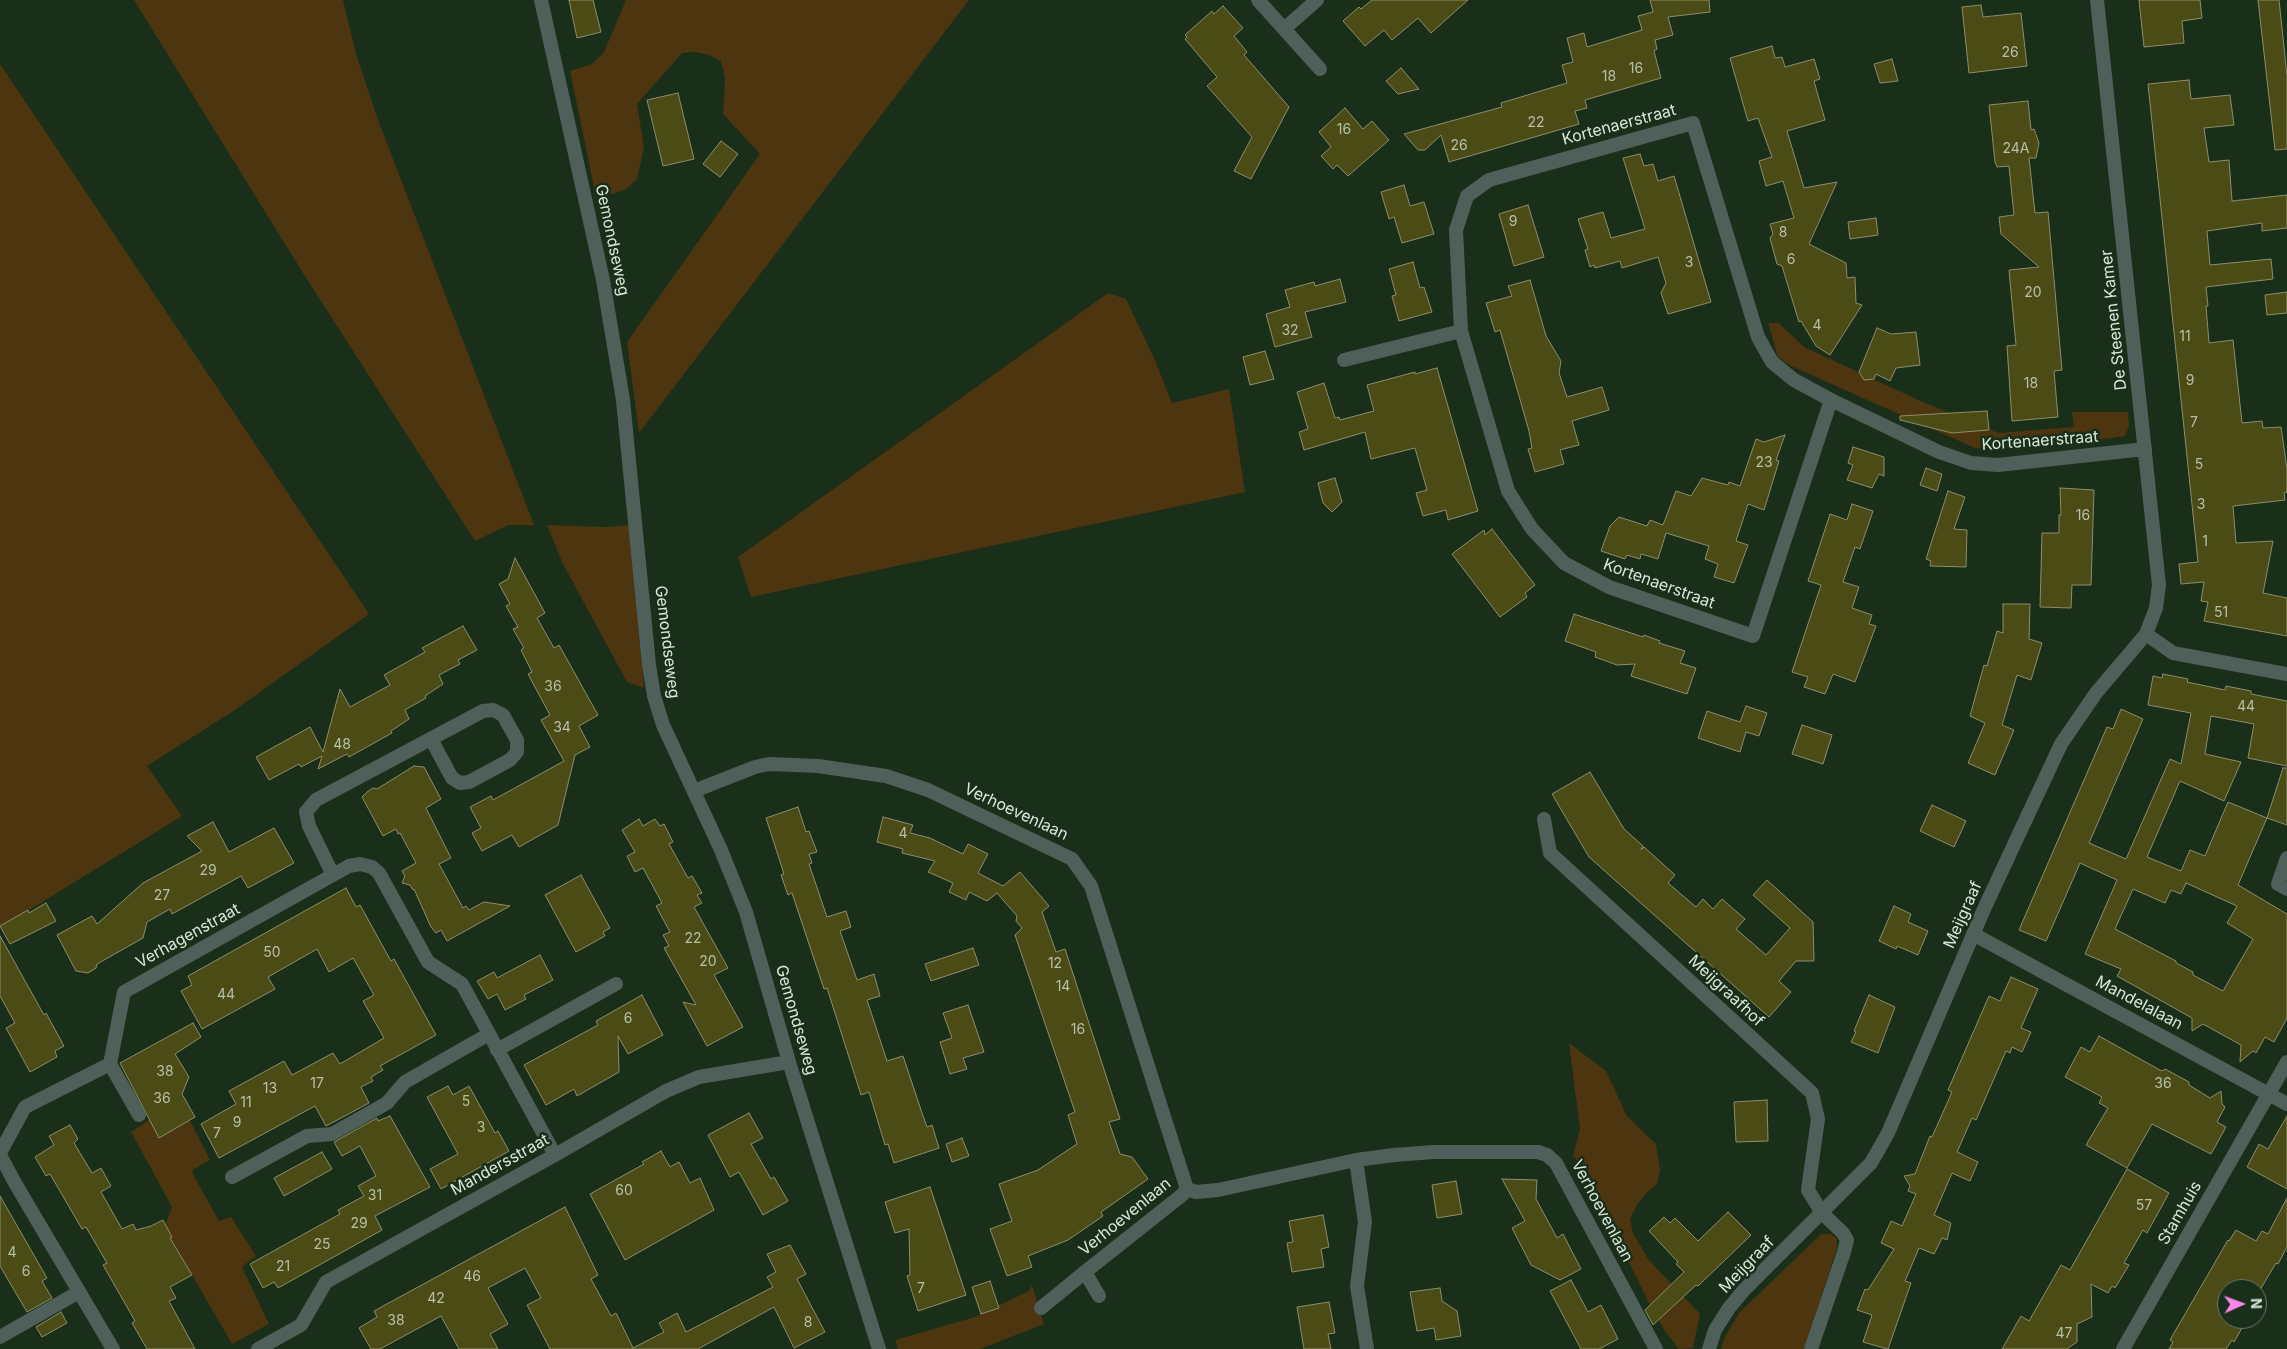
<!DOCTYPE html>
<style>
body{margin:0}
#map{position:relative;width:2287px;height:1349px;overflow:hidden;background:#1a2f1a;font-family:Inter,sans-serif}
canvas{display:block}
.north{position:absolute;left:2217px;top:1279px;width:50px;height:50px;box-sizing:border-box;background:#1a2f1a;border:1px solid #667966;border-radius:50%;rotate:88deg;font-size:14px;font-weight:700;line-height:20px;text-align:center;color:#d9e7d9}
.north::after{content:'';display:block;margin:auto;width:18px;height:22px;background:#f987e9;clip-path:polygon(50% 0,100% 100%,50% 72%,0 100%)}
</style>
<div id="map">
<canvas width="2287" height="1349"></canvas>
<div class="north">N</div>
</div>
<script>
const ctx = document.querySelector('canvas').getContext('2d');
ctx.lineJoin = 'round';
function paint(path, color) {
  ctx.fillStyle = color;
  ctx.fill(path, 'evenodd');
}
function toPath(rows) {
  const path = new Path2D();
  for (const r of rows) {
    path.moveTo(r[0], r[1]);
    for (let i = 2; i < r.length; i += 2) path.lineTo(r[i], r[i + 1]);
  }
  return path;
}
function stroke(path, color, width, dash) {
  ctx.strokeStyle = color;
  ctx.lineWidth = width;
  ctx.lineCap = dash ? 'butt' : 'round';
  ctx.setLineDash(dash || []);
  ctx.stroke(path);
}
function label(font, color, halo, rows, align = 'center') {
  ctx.font = font + ' Inter,sans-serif';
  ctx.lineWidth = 5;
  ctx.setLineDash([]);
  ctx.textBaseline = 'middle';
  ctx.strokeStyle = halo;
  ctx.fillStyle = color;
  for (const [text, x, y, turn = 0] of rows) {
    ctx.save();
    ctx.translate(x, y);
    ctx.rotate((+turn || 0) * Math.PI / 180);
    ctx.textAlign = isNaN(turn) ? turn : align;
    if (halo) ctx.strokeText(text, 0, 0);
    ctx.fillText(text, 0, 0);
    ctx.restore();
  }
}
const green = toPath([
 [134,0,343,0,356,54,378,120,534,525,508,525,475,541,303,273],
 [626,0,969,0,639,433,627,342,760,154,723,114,725,78,721,61,709,55,695,52,682,53,637,104,644,148,637,179,626,189,613,194,595,192,570,71,592,64,604,52],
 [0,64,369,614,235,710,147,766,182,816,0,928],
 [1108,293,1126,299,1154,358,1172,403,1229,389,1245,492,751,597,738,557],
 [1768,323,1779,323,1804,347,1923,402,1998,433,2074,427,2072,412,2128,412,2129,426,2125,436,2112,438,1996,449,1975,448,1789,365,1778,357],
 [547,525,605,527,629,525,644,688,627,682,563,564],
 [1569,1043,1606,1071,1627,1116,1656,1144,1660,1170,1657,1184,1647,1192,1637,1205,1630,1219,1633,1233,1648,1259,1700,1314,1693,1348,1679,1349,1665,1331,1650,1305,1580,1163,1573,1156,1580,1129],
 [184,1109,210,1160,192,1170,195,1178,219,1221,231,1217,256,1256,242,1267,269,1324,232,1344,170,1237,166,1223,172,1207,131,1132,155,1116],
 [1821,1234,1831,1234,1837,1239,1837,1248,1804,1349,1721,1349,1725,1337,1739,1313],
 [1032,1285,1044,1324,980,1349,898,1349,895,1340,975,1317,1029,1291]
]);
const building = toPath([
 [569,0,593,0,601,32,577,38,569,0],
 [1372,0,1468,0,1431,33,1418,18,1392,40,1384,30,1365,46,1343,21,1359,7,1361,9,1372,0],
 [1650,0,1709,0,1710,12,1668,17,1673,35,1655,40,1657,49,1654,51,1661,78,1585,100,1587,108,1575,111,1579,124,1449,162,1441,135,1425,150,1418,150,1404,134,1502,107,1501,103,1567,83,1562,65,1573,62,1567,38,1584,33,1587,47,1642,30,1638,16,1653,12,1650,0],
 [2139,0,2200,0,2202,18,2182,21,2184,43,2144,47,2139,0],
 [2258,0,2279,0,2287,76,2287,149,2275,150,2258,0],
 [1981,5,1983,17,2021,13,2027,66,1969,73,1962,7,1981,5],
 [1223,6,1243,28,1234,36,1247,52,1244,55,1289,107,1251,179,1234,171,1252,137,1207,86,1217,77,1185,39,1187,37,1185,35,1212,11,1214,14,1223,6],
 [1772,46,1775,58,1782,57,1785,67,1814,59,1820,79,1814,81,1825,120,1787,131,1804,188,1837,182,1809,244,1846,263,1847,278,1855,277,1856,303,1862,305,1830,355,1816,346,1801,321,1799,322,1782,266,1777,264,1770,238,1773,234,1770,224,1794,218,1783,181,1766,186,1759,161,1772,157,1758,118,1748,121,1730,58,1772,46],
 [1892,59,1898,81,1880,83,1874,64,1892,59],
 [1401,68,1419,89,1398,94,1386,81,1401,68],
 [2189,80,2191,99,2230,95,2234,125,2204,128,2209,162,2229,160,2232,201,2287,195,2287,228,2262,231,2262,223,2207,231,2210,265,2271,259,2273,279,2206,287,2208,306,2206,306,2209,343,2233,340,2242,423,2262,421,2263,428,2281,427,2287,469,2287,492,2284,493,2285,500,2233,506,2236,543,2273,541,2263,593,2287,598,2287,636,2204,621,2208,602,2201,601,2204,582,2181,584,2179,564,2198,562,2148,84,2189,80],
 [678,93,694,159,663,166,647,100,678,93],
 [2028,101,2031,130,2034,129,2039,143,2036,158,2029,158,2035,213,2048,212,2062,370,2054,371,2058,417,2012,421,2007,346,2016,345,2009,270,2039,267,2001,234,1999,217,2014,215,2009,166,1997,167,1995,162,1989,105,2028,101],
 [1345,108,1363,129,1372,121,1389,140,1348,176,1337,165,1333,169,1321,156,1331,147,1319,132,1345,108],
 [721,141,738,154,720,177,703,164,721,141],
 [1640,154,1644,166,1653,164,1658,181,1674,176,1711,302,1668,314,1661,293,1666,283,1658,257,1622,268,1620,261,1595,268,1594,265,1590,267,1585,250,1588,249,1578,219,1603,212,1611,238,1645,229,1623,158,1640,154],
 [1404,185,1410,206,1424,202,1434,234,1402,243,1394,217,1389,219,1381,192,1404,185],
 [1528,205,1544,257,1514,266,1499,214,1528,205],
 [1876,218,1878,235,1850,239,1848,222,1876,218],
 [1413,262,1420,288,1424,287,1432,312,1399,321,1392,296,1396,295,1389,269,1413,262],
 [1340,279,1346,302,1305,312,1312,337,1275,347,1266,314,1290,307,1285,290,1314,282,1315,286,1340,279],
 [1530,280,1546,336,1561,361,1559,373,1567,397,1602,387,1609,410,1572,421,1579,445,1560,450,1564,464,1535,472,1528,449,1532,448,1529,431,1500,330,1495,332,1486,303,1512,296,1508,286,1530,280],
 [2287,292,2287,313,2267,315,2265,295,2287,292],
 [1877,328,1891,334,1916,332,1920,365,1896,368,1890,381,1876,374,1874,379,1864,380,1859,372,1877,328],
 [1265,351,1274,379,1250,385,1243,357,1265,351],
 [1437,368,1478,511,1448,520,1446,510,1423,516,1416,493,1427,490,1415,448,1371,459,1365,432,1304,450,1299,432,1308,429,1297,392,1324,383,1335,418,1339,417,1340,420,1374,411,1367,385,1415,372,1415,374,1437,368],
 [1987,411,1989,430,1952,433,1900,420,1900,416,1987,411],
 [1785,435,1776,460,1779,461,1764,510,1748,504,1736,541,1748,545,1734,583,1714,577,1718,564,1705,559,1709,546,1666,533,1658,559,1641,554,1640,559,1627,555,1625,559,1601,551,1610,526,1619,517,1647,526,1650,520,1663,525,1676,491,1691,496,1702,478,1728,485,1729,482,1740,486,1756,439,1764,442,1785,435],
 [1853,447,1884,457,1884,476,1879,474,1872,488,1847,480,1853,465,1848,463,1853,447],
 [1926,468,1942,474,1937,491,1920,485,1926,468],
 [1335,478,1342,502,1332,512,1323,503,1318,483,1335,478],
 [2060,488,2094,490,2091,585,2072,585,2071,608,2040,607,2042,533,2059,533,2059,515,2061,515,2060,488],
 [1948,491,1965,497,1954,529,1967,530,1966,567,1930,566,1931,561,1926,559,1948,491],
 [1852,504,1873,511,1860,549,1855,547,1843,582,1859,587,1852,608,1872,615,1869,624,1876,626,1855,682,1833,674,1825,694,1804,687,1808,677,1792,672,1821,585,1808,581,1830,514,1847,520,1852,504],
 [1492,529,1535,585,1525,593,1527,597,1500,617,1452,554,1484,530,1485,535,1492,529],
 [515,558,545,613,537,618,554,648,559,645,598,715,579,726,590,747,575,755,558,825,519,847,512,835,482,851,472,833,481,828,470,807,491,796,493,800,564,761,541,720,550,715,528,674,532,672,521,650,524,648,513,629,518,627,506,606,510,604,499,584,508,579,515,558],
 [2003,604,2030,604,2029,639,2042,643,2031,680,2017,675,2002,725,2014,730,1995,775,1968,763,1985,723,1970,716,1984,665,1987,666,1997,631,2003,633,2003,604],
 [1574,614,1643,637,1644,635,1660,641,1659,643,1685,651,1680,663,1696,668,1687,694,1631,676,1635,664,1617,665,1595,657,1596,652,1565,641,1574,614],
 [463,626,477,650,458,660,460,664,439,675,443,684,425,696,426,698,405,710,409,719,391,731,392,733,349,757,347,754,318,769,322,756,301,767,299,764,269,780,256,757,310,727,323,752,340,689,350,707,390,685,384,675,425,652,422,648,463,626],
 [2163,674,2188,679,2187,682,2225,690,2226,686,2251,691,2251,694,2287,701,2287,766,2248,758,2254,724,2211,716,2205,754,2241,762,2224,801,2180,781,2147,857,2181,871,2190,850,2205,856,2228,802,2267,818,2238,885,2287,914,2287,1018,2274,1042,2265,1037,2256,1053,2253,1051,2240,1062,2241,1045,2203,1024,2192,1031,2192,1018,2117,976,2121,969,2085,954,2117,880,2080,863,2046,941,2019,930,2107,727,2113,729,2121,709,2143,719,2089,843,2126,859,2170,759,2181,764,2191,713,2148,705,2153,676,2162,678,2163,674],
 [2186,883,2237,906,2227,923,2253,939,2223,991,2193,975,2193,972,2176,963,2176,961,2115,929,2133,889,2165,903,2171,890,2181,894,2186,883],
 [1746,706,1767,713,1759,736,1746,732,1740,752,1698,738,1707,711,1740,722,1746,706],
 [1802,725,1832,735,1823,764,1792,754,1802,725],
 [414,766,424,767,441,799,426,808,451,858,439,864,463,908,466,906,469,910,484,902,510,906,447,941,441,930,436,933,431,927,414,889,413,890,410,885,402,883,405,876,402,871,416,863,400,833,398,834,396,829,383,836,362,797,367,792,373,788,377,789,414,766],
 [2283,768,2287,768,2287,825,2267,818,2283,768],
 [1590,772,1624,829,1643,846,1641,850,1644,847,1675,875,1668,883,1696,907,1703,899,1713,909,1722,899,1745,919,1736,929,1766,955,1790,928,1753,895,1767,880,1813,922,1814,961,1796,961,1779,981,1791,992,1769,1017,1589,857,1552,794,1590,772],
 [1932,805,1966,821,1954,847,1920,831,1932,805],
 [798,807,806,832,809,831,817,852,809,854,812,863,809,864,827,917,846,911,851,927,840,931,857,980,874,974,880,996,867,1000,887,1061,903,1056,923,1116,927,1127,932,1125,939,1148,894,1163,888,1144,885,1145,869,1092,861,1095,827,988,824,989,792,893,788,895,781,875,784,874,766,818,798,807],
 [883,817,913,825,910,833,930,838,963,854,968,844,988,854,978,873,1003,886,1020,872,1049,906,1042,912,1056,952,1065,949,1120,1119,1109,1122,1120,1154,1132,1157,1148,1179,1101,1212,1103,1216,1068,1240,1028,1256,1032,1267,1007,1276,990,1229,1012,1221,999,1184,1038,1170,1077,1144,1068,1115,1075,1112,1015,935,1022,928,1016,921,1017,916,997,893,987,901,969,892,966,900,949,892,953,883,928,872,935,861,902,853,903,849,877,842,883,817],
 [639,819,643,826,655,819,660,826,664,824,673,842,669,844,688,878,692,876,702,893,697,895,702,903,694,907,728,968,714,975,743,1027,707,1046,683,1002,696,1005,664,948,669,946,663,935,670,932,656,906,662,903,643,868,635,872,627,856,635,852,622,830,639,819],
 [213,822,229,852,274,828,294,863,248,888,241,876,172,914,170,909,147,922,143,938,97,964,96,968,88,973,76,971,57,935,92,916,97,924,143,883,202,851,187,836,213,822],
 [581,875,610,928,603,932,605,936,576,952,545,895,581,875],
 [346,888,356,907,360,905,391,961,394,959,436,1035,380,1066,383,1070,371,1077,373,1081,361,1087,369,1103,326,1126,315,1106,219,1158,201,1124,236,1104,229,1091,284,1061,292,1075,333,1053,340,1064,384,1038,363,1001,374,995,353,958,329,972,317,949,268,977,275,989,202,1029,181,991,192,985,188,976,346,888],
 [46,903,56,921,10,944,0,926,28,910,29,913,46,903],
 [1894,906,1911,914,1908,922,1928,931,1918,955,1897,946,1896,949,1879,941,1894,906],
 [0,936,44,1015,46,1013,64,1046,55,1051,57,1057,30,1072,6,1028,15,1023,0,996,0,936],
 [973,948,979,965,931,981,925,964,973,948],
 [540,955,553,980,524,995,526,999,505,1010,497,994,488,999,477,981,494,972,497,978,540,955],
 [2011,977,2038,989,2021,1028,2031,1032,2022,1052,2012,1047,2010,1053,2006,1051,1976,1120,1972,1118,1957,1152,1978,1162,1970,1181,1952,1173,1934,1215,1951,1223,1947,1240,1942,1238,1934,1254,1919,1248,1905,1281,1911,1283,1888,1349,1863,1342,1872,1315,1857,1310,1865,1289,1868,1290,1894,1249,1881,1243,1891,1221,1902,1226,1916,1194,1908,1191,1910,1186,1904,1176,1915,1174,1930,1136,1932,1137,1952,1092,1948,1090,1989,996,2000,1001,2011,977],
 [642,995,663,1035,628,1054,618,1036,619,1072,577,1096,574,1089,546,1105,524,1065,598,1025,596,1021,642,995],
 [1869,995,1895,1007,1878,1053,1851,1042,1856,1032,1854,1031,1869,995],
 [968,1005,984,1052,963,1058,967,1069,950,1074,940,1042,952,1038,943,1013,968,1005],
 [193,1023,201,1037,175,1054,189,1077,182,1094,195,1117,159,1138,120,1063,193,1023],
 [2099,1036,2158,1069,2162,1071,2165,1069,2189,1082,2189,1085,2210,1098,2221,1091,2222,1104,2225,1107,2217,1122,2226,1127,2211,1154,2152,1124,2127,1168,2086,1145,2108,1108,2099,1103,2102,1097,2065,1077,2081,1047,2090,1052,2099,1036],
 [448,1086,453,1095,469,1086,495,1133,498,1131,509,1151,441,1189,430,1169,458,1154,427,1097,448,1086],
 [1767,1100,1768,1141,1736,1142,1734,1102,1767,1100],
 [749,1113,763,1138,751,1144,771,1179,774,1177,788,1201,763,1215,739,1172,730,1177,708,1135,749,1113],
 [390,1116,430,1187,375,1216,382,1230,278,1288,274,1282,263,1288,250,1264,340,1214,338,1210,364,1196,358,1186,376,1176,360,1146,342,1156,334,1142,377,1118,378,1121,390,1116],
 [2287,1116,2287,1189,2247,1167,2259,1144,2268,1149,2287,1116],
 [70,1125,78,1139,74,1143,92,1173,101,1168,111,1186,101,1192,122,1229,133,1224,136,1230,151,1226,163,1220,172,1237,170,1238,192,1275,170,1287,176,1298,169,1301,195,1349,147,1349,132,1323,135,1321,103,1265,107,1263,86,1227,82,1229,50,1174,46,1176,35,1157,54,1145,49,1136,70,1125],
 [962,1138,969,1156,952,1162,946,1144,962,1138],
 [661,1151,670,1167,679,1162,690,1183,700,1178,714,1210,625,1260,590,1194,644,1164,642,1162,661,1151],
 [322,1152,332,1169,284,1196,274,1178,322,1152],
 [2127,1169,2169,1193,2147,1233,2143,1230,2124,1263,2129,1265,2115,1288,2112,1286,2108,1293,2091,1284,2092,1317,2077,1324,2077,1342,2067,1349,2002,1349,2021,1316,2029,1321,2061,1265,2070,1270,2127,1169],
 [1502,1179,1537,1180,1536,1199,1557,1238,1563,1234,1581,1269,1560,1280,1531,1265,1512,1228,1525,1221,1502,1179],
 [1456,1181,1462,1214,1437,1218,1432,1185,1456,1181],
 [930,1187,966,1295,918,1311,907,1276,910,1275,909,1229,895,1233,885,1202,930,1187],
 [0,1196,47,1278,42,1281,52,1298,27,1312,0,1266,0,1196],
 [2287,1198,2287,1247,2278,1264,2276,1263,2257,1295,2257,1289,2227,1289,2227,1319,2247,1319,2234,1342,2232,1340,2226,1349,2169,1349,2173,1342,2170,1340,2228,1240,2229,1241,2236,1230,2256,1241,2262,1231,2268,1234,2287,1198],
 [565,1207,598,1275,591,1279,611,1316,616,1313,633,1348,664,1332,659,1323,677,1313,686,1332,773,1287,767,1277,776,1272,767,1254,790,1245,806,1274,797,1279,825,1332,794,1348,774,1307,698,1349,550,1349,527,1305,541,1298,525,1268,488,1288,508,1324,490,1334,498,1349,459,1349,441,1316,380,1349,371,1349,359,1328,377,1317,374,1311,565,1207],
 [1728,1212,1751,1235,1698,1286,1696,1285,1653,1325,1645,1310,1684,1272,1676,1264,1678,1262,1649,1231,1664,1217,1670,1223,1675,1218,1698,1241,1728,1212],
 [1323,1215,1329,1247,1321,1249,1324,1267,1292,1272,1287,1243,1293,1242,1289,1221,1323,1215],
 [1571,1280,1588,1312,1601,1305,1618,1339,1599,1349,1581,1349,1550,1291,1571,1280],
 [990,1281,999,1308,981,1314,972,1287,990,1281],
 [1440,1288,1442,1301,1457,1311,1461,1336,1436,1340,1434,1328,1417,1331,1410,1292,1440,1288],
 [1329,1302,1335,1333,1328,1334,1331,1349,1304,1349,1297,1307,1329,1302],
 [61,1312,67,1323,42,1337,36,1327,61,1312]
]);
const minor = toPath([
 [541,0,603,280,623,400,649,665,654,696,663,725,721,850,746,912,789,1062,879,1349],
 [1258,0,1320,69],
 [1284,29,1317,0],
 [1344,360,1461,331],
 [1831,400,1794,380,1772,362,1758,337,1693,123,1489,180,1467,196,1456,230,1461,331,1508,491,1532,529,1564,563,1609,587,1753,636,1831,400,1939,452,1971,463,1998,465,2145,449],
 [2146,634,2173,653,2287,674],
 [694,791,755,767,769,764,818,766,886,776,928,790,1072,859,1091,886,1187,1189],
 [1544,819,1550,853,1812,1093,1818,1119,1808,1190,1822,1213,1843,1233,1847,1240,1844,1252,1811,1349],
 [2287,858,2278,884,2287,889],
 [333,875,309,826,306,812,316,800,483,711,493,710,503,715,517,740,517,752,510,760,469,782,460,783,452,778,431,739],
 [1973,934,2287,1104],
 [497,1050,616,984],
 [110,1064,139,1115],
 [0,1153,25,1107,110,1064,124,992,349,866,360,864,372,867,379,873,428,962,462,984,555,1155],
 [0,1155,15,1183,113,1349],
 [1356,1160,1365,1222,1357,1286,1367,1349],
 [232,1177,307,1136,332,1134,387,1103,405,1082,489,1034],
 [1187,1189,1196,1192,1218,1190,1356,1160,1394,1155,1433,1152,1538,1152,1547,1155,1556,1163,1656,1349],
 [1099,1296,1085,1272,1182,1195,1187,1189],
 [1041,1308,1085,1272],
 [0,1337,79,1292],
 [258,1349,301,1325,326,1282,555,1155,666,1091,699,1077,789,1062],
 [1709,1349,1715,1330,1729,1308,1744,1290,1871,1163,1888,1133,1984,909,2061,744,2096,693,2146,634,2156,608,2159,585,2097,0],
 [2123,1349,2287,1062]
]);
const numberNames = [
 ["26",2010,53],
 ["16",1636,69],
 ["18",1609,77],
 ["22",1536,123],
 ["16",1344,130],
 ["26",1459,146],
 ["24A",2016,149],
 ["9",1513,222],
 ["8",1783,233],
 ["6",1791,260],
 ["3",1689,263],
 ["20",2033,293],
 ["4",1817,326],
 ["32",1290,331],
 ["11",2185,337],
 ["9",2190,381],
 ["18",2031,384],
 ["7",2194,423],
 ["23",1764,463],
 ["5",2199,465],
 ["3",2201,505],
 ["16",2083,516],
 ["1",2205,542],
 ["51",2221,613],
 ["36",553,687],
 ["44",2246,707],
 ["34",562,728],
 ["48",342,745],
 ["4",903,834],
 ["29",208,871],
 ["27",162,896],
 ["22",693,939],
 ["50",272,953],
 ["20",708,962],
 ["12",1055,964],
 ["14",1063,987],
 ["44",226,995],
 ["6",628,1019],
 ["16",1078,1030],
 ["38",165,1072],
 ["17",317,1084],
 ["36",2163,1084],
 ["13",270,1089],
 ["36",162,1099],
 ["5",466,1102],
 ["11",246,1103],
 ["9",237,1123],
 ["3",481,1128],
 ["7",217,1134],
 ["60",624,1191],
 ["31",375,1196],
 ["57",2144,1206],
 ["29",359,1224],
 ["25",322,1245],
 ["4",12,1253],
 ["21",283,1267],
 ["6",26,1272],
 ["46",472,1277],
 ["7",921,1289],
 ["42",436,1299],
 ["38",396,1321],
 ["8",808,1323],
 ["47",2064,1334]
];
const streetNames = [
 ["Kortenaerstraat",1619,125,-15],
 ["Gemondseweg",612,240,78],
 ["De Steenen Kamer",2114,320,-96],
 ["Kortenaerstraat",2040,441,-4],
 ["Kortenaerstraat",1659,584,20],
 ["Gemondseweg",667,642,83],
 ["Verhoevenlaan",1016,812,25],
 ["Meijgraaf",1963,915,-66],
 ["Verhagenstraat",188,936,-29],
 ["Meijgraafhof",1726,991,43],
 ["Mandelalaan",2139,1003,28],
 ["Gemondseweg",796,1020,74],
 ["Mandersstraat",500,1165,-29],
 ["Verhoevenlaan",1602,1211,62],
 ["Stamhuis",2180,1213,-60],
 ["Verhoevenlaan",1125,1217,-39],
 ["Meijgraaf",1747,1265,-46]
];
paint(green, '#4c350f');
paint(building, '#4b4c15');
stroke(building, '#8c8d6c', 1);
stroke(minor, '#4f605b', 14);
label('14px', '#b6c0a8', null, numberNames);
label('16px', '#d9e7d9', '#1a2f1a', streetNames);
</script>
